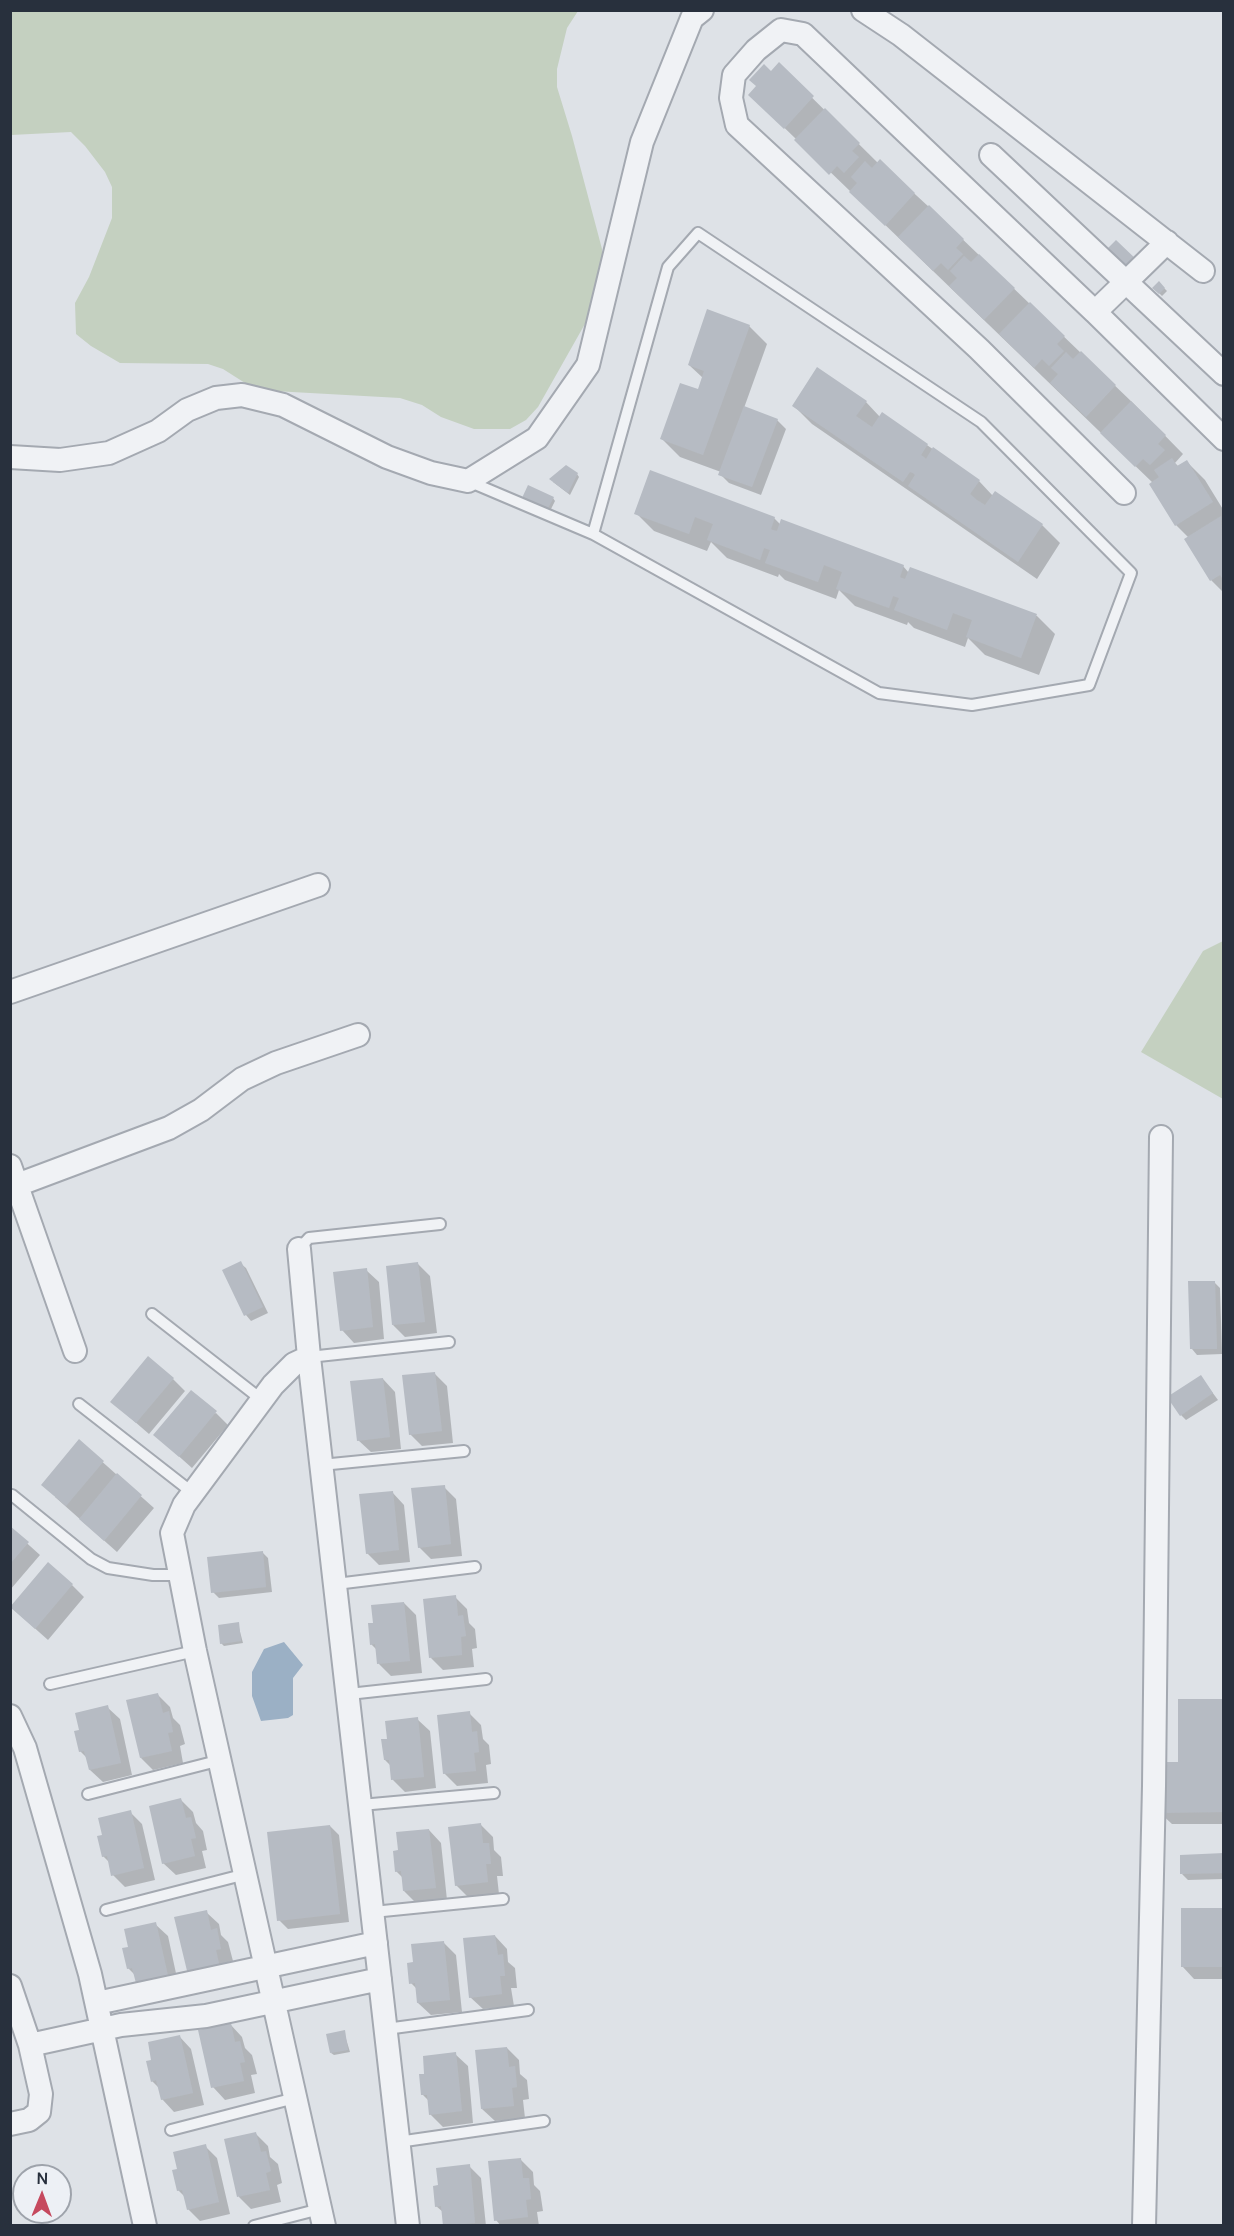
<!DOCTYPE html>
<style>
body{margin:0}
#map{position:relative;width:1234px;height:2236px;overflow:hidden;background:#dee2e7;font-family:Manrope,sans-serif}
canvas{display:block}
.frame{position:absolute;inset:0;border:12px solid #28303d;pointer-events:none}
.north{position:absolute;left:12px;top:2164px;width:60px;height:60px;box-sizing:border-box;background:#edf0f5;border:2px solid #9ea3ab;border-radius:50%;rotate:1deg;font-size:16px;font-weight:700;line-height:24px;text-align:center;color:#28303d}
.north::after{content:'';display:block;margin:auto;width:21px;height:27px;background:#c6495e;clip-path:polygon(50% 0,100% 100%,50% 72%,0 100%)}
</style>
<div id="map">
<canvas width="1234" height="2236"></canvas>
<div class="frame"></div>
<div class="north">N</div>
</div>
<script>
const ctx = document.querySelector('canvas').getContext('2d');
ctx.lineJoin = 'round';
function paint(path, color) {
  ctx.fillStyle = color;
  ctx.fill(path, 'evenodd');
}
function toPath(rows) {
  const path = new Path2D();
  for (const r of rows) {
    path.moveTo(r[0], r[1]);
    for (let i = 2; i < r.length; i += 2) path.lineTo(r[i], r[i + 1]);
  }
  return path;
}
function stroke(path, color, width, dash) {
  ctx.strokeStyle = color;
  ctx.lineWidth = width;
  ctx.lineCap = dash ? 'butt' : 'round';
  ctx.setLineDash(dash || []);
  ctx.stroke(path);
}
const green = toPath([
 [11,11,578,11,567,28,557,69,557,87,572,136,602,249,603,292,538,407,526,420,510,429,474,429,441,417,422,405,400,398,256,390,223,369,208,364,120,363,91,346,76,334,75,303,89,277,112,218,112,187,105,172,85,146,71,132,11,135],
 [1223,941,1223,1099,1141,1052,1203,951]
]);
const water = toPath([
 [284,1642,303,1665,293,1678,293,1715,288,1718,261,1721,252,1696,252,1672,264,1649]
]);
const shadow = toPath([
 [779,65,878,163,880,162,929,207,1133,403,1183,454,1175,463,1179,467,1187,462,1205,480,1224,511,1224,593,1211,580,1189,538,1176,525,1153,483,768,112,771,73],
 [1159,283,1167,291,1162,296,1154,288],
 [749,326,767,344,744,408,777,420,786,429,761,495,729,483,720,474,721,472,680,457,662,439,699,391,703,378,689,365],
 [866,402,880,417,882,414,979,481,993,496,995,493,1042,525,1060,543,1037,579,812,424,794,406],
 [577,474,579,477,570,495,553,482],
 [553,498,555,501,550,511,527,500],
 [636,513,774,518,781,525,903,566,909,573,911,569,1037,616,1055,634,1039,675,985,655,968,638,965,647,914,628,908,622,907,625,855,606,839,590,836,599,785,580,779,574,778,577,727,558,711,542,707,551,654,531],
 [240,1263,246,1268,268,1313,251,1321,246,1315],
 [418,1264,430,1276,437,1333,405,1337,393,1325],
 [366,1270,379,1282,384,1339,354,1343,342,1330],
 [1214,1282,1220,1288,1222,1354,1197,1355,1192,1349],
 [435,1374,447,1386,453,1443,422,1446,410,1434],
 [1201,1377,1218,1400,1186,1420,1181,1415],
 [173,1379,185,1391,149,1434,112,1402],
 [383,1379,395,1392,401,1449,371,1452,358,1440],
 [216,1413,228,1425,192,1468,155,1435],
 [79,1441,154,1508,117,1552,55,1497],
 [444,1487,456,1499,462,1556,431,1559,419,1547],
 [392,1492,404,1505,410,1562,379,1565,367,1553],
 [10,1528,40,1555,10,1590],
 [262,1552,268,1558,272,1592,219,1598,213,1592],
 [72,1585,84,1597,48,1640,12,1608],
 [455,1597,467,1609,469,1623,475,1629,477,1648,472,1649,474,1667,443,1670,431,1658],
 [404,1603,416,1615,422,1673,391,1676,379,1664,377,1650,371,1644,375,1624],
 [238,1624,243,1643,224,1646,221,1643],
 [158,1695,170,1707,173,1718,180,1725,185,1744,180,1746,183,1763,153,1770,141,1758],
 [1224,1701,1224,1824,1172,1824,1159,1812,1179,1764],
 [107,1707,120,1719,132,1775,103,1782,90,1770,88,1759,80,1751,81,1731],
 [469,1713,481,1725,483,1739,489,1745,491,1764,486,1765,488,1783,457,1786,444,1773],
 [417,1719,430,1731,436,1788,405,1792,393,1780,391,1766,385,1760,388,1740],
 [181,1800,193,1812,196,1823,203,1831,207,1850,202,1851,206,1868,176,1875,163,1863],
 [130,1812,142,1824,155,1880,125,1887,113,1875,110,1863,103,1856,104,1836],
 [481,1825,493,1837,494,1850,501,1857,503,1876,497,1876,499,1894,468,1897,456,1885],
 [330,1826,339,1835,349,1922,288,1929,279,1920],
 [429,1830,441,1843,447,1900,416,1903,404,1891,403,1878,396,1871,400,1851],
 [1224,1855,1224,1879,1188,1880,1182,1874],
 [1224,1910,1224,1979,1194,1979,1182,1966],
 [206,1912,219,1924,221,1935,228,1942,233,1961,228,1962,231,1980,201,1987],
 [155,1924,168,1936,180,1992,136,1976,128,1968,129,1948],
 [495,1936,507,1949,508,1962,515,1968,517,1988,511,1988,514,2006,483,2009,470,1997],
 [443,1942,456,1955,462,2012,431,2015,418,2003,417,1989,411,1983,414,1963],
 [230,2024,242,2037,245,2048,252,2055,257,2074,251,2075,255,2093,225,2100,213,2087],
 [344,2032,350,2052,334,2055,331,2053],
 [179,2036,191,2049,204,2105,174,2112,162,2099,160,2089,152,2081,153,2061],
 [507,2048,519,2060,520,2074,527,2080,529,2099,523,2100,525,2118,495,2121,482,2109],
 [455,2054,468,2066,473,2123,443,2127,430,2114,429,2101,423,2095,426,2075],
 [256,2134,268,2146,270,2157,278,2164,282,2183,277,2185,281,2202,251,2209,239,2197,226,2140],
 [205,2146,217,2158,230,2214,200,2221,188,2209,186,2198,178,2190,179,2170],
 [521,2160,533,2172,534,2185,540,2191,543,2211,537,2212,539,2226,501,2226,496,2220],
 [469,2166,481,2178,486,2226,444,2226,443,2212,436,2206,440,2187]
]);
const building = toPath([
 [779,62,814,96,784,129,748,95,756,86,749,80,764,64,771,71],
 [825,108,860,143,852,151,859,157,844,173,837,166,829,175,794,140],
 [880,159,915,193,885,226,849,192,857,183,851,177,865,161,872,168],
 [929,205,964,239,956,248,963,254,948,270,941,263,933,271,898,237],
 [1116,240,1138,261,1130,270,1107,249],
 [979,254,1015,288,984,320,949,286,957,278,950,271,964,256,971,262],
 [1159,281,1165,288,1159,294,1152,288],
 [1030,302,1065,336,1057,344,1064,351,1049,366,1042,359,1034,368,999,334],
 [707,309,750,325,703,455,660,439,680,383,698,389,704,371,688,365],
 [1081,351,1116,385,1086,417,1050,383,1058,374,1051,368,1066,352,1073,359],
 [817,367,867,401,856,416,872,427,882,412,928,444,921,455,924,457,926,459,933,447,980,480,970,494,977,500,985,505,995,491,1043,524,1018,562,908,486,915,475,913,473,910,472,903,482,792,406],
 [1131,401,1166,435,1158,444,1165,450,1150,465,1143,459,1135,467,1100,433],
 [744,406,778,419,752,487,718,475],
 [1172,458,1177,466,1187,460,1213,502,1175,526,1149,484,1159,477,1154,470],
 [566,465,578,473,568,493,549,479],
 [650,470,775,517,771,529,773,530,777,531,781,519,904,565,900,577,902,578,905,579,910,567,1037,614,1021,658,966,637,972,620,953,613,947,630,894,610,899,598,893,596,889,608,836,589,842,572,824,565,818,582,765,563,770,550,764,548,760,560,707,540,713,524,695,517,689,534,634,514],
 [528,485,554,497,547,510,522,498],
 [1221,516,1224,581,1220,575,1210,581,1184,539],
 [241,1261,263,1307,244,1316,222,1270],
 [418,1262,425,1322,392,1325,386,1266],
 [367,1268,373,1327,340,1331,333,1272],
 [1188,1281,1215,1281,1217,1349,1190,1349],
 [148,1356,174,1378,136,1423,110,1402],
 [435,1372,442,1431,409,1435,402,1375],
 [1201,1375,1213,1393,1180,1416,1167,1397],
 [383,1378,390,1437,357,1441,350,1381],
 [191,1390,217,1411,179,1457,153,1435],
 [79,1439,104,1461,66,1506,41,1485],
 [117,1473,142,1495,104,1541,79,1519],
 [445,1485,451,1544,418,1548,411,1488],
 [393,1491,399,1550,366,1554,359,1494],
 [10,1526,29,1542,10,1564],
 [263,1551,266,1587,211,1593,207,1557],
 [48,1562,73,1584,35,1629,10,1607],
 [456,1595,458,1616,463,1615,466,1636,461,1637,462,1655,429,1658,423,1599],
 [404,1602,410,1661,377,1664,375,1644,370,1645,368,1623,373,1623,371,1605],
 [239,1622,241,1641,220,1644,218,1625],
 [158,1693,163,1713,169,1711,173,1732,168,1733,172,1751,140,1758,126,1700],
 [1178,1699,1224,1699,1224,1812,1158,1813,1159,1762,1178,1762],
 [108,1705,121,1763,89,1770,84,1751,79,1752,74,1731,79,1730,75,1713],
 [470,1711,472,1732,477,1731,479,1752,474,1753,476,1771,443,1774,437,1715],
 [418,1717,424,1777,391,1780,389,1760,384,1760,381,1739,387,1739,385,1721],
 [181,1798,186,1818,191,1817,196,1838,191,1839,195,1856,162,1864,149,1806],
 [131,1810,144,1868,111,1876,107,1856,102,1857,97,1836,102,1835,98,1818],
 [481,1823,483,1843,489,1843,491,1864,486,1864,488,1882,455,1886,448,1827],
 [330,1825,340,1914,277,1921,267,1832],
 [429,1829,436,1888,403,1891,401,1871,395,1872,393,1851,398,1850,396,1832],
 [1224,1853,1224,1873,1180,1874,1180,1855],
 [1181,1908,1224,1908,1224,1967,1181,1967],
 [207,1910,211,1930,217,1928,221,1949,216,1950,220,1968,188,1975,174,1917],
 [156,1922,169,1980,137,1987,132,1968,127,1969,122,1948,128,1947,124,1929],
 [495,1935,498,1955,503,1954,505,1976,500,1976,502,1994,469,1998,463,1938],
 [444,1941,450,2000,417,2003,415,1983,409,1984,407,1963,413,1962,411,1944],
 [231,2023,235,2042,240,2041,245,2062,240,2063,244,2081,211,2088,198,2030],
 [345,2030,348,2050,330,2053,326,2034],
 [180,2035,193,2093,161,2100,156,2080,151,2082,146,2061,151,2060,148,2042],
 [507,2047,509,2067,515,2066,517,2087,512,2088,514,2106,481,2109,475,2050],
 [456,2052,462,2111,429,2115,427,2095,421,2095,419,2074,424,2074,423,2056],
 [256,2132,261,2152,266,2151,271,2171,266,2173,270,2190,237,2197,224,2139],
 [206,2144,219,2202,187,2210,182,2190,177,2191,172,2170,177,2169,173,2152],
 [521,2158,523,2178,529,2178,531,2199,526,2200,528,2217,494,2221,488,2161],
 [470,2164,475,2223,443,2226,441,2206,435,2207,433,2186,438,2185,436,2168]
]);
const service = toPath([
 [468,481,593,534,879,693,972,705,1089,685,1131,573,981,422,698,233,668,267,593,534],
 [299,1249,309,1238,440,1224],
 [152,1314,262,1400],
 [309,1357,449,1342],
 [79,1404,193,1493],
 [321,1465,464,1451],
 [12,1495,91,1559,108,1568,153,1575,180,1575],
 [336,1584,475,1567],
 [50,1684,195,1651],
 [349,1694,486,1679],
 [88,1794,221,1760],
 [361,1805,494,1793],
 [106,1910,246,1874],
 [373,1912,503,1899],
 [386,2029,528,2010],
 [171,2130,295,2098],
 [398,2142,544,2121],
 [254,2226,320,2209]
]);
const minor = toPath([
 [863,10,901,35,1203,271],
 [991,155,1126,282,1167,242],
 [1095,312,1224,439],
 [10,457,60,460,109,453,158,431,187,410,216,398,242,395,283,405,387,457,431,473,468,481,537,438,588,365,642,142,692,18,702,10],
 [1124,493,979,349,737,125,731,98,734,75,756,50,781,30,803,34,1095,312,1126,282,1224,374],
 [10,992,318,885],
 [10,1166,75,1351],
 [17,1185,169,1128,201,1110,242,1079,276,1063,358,1035],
 [299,1249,309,1357,408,2226],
 [309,1357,294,1364,273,1385,184,1505,172,1533,195,1651,324,2226],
 [10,1716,25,1748,90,1974,145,2226],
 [10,1986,30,2045,41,2094,39,2112,29,2120,10,2124],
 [97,2003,376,1943],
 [30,2045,121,2025,206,2016,380,1979],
 [1144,2226,1154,1786,1161,1137]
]);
paint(green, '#c4d0c0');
paint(water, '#9bb0c5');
paint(shadow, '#0003');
paint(building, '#b6bbc3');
stroke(service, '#a4a9b1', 14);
stroke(minor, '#a4a9b1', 26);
stroke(service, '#f0f2f5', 10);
stroke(minor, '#f0f2f5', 22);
</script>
